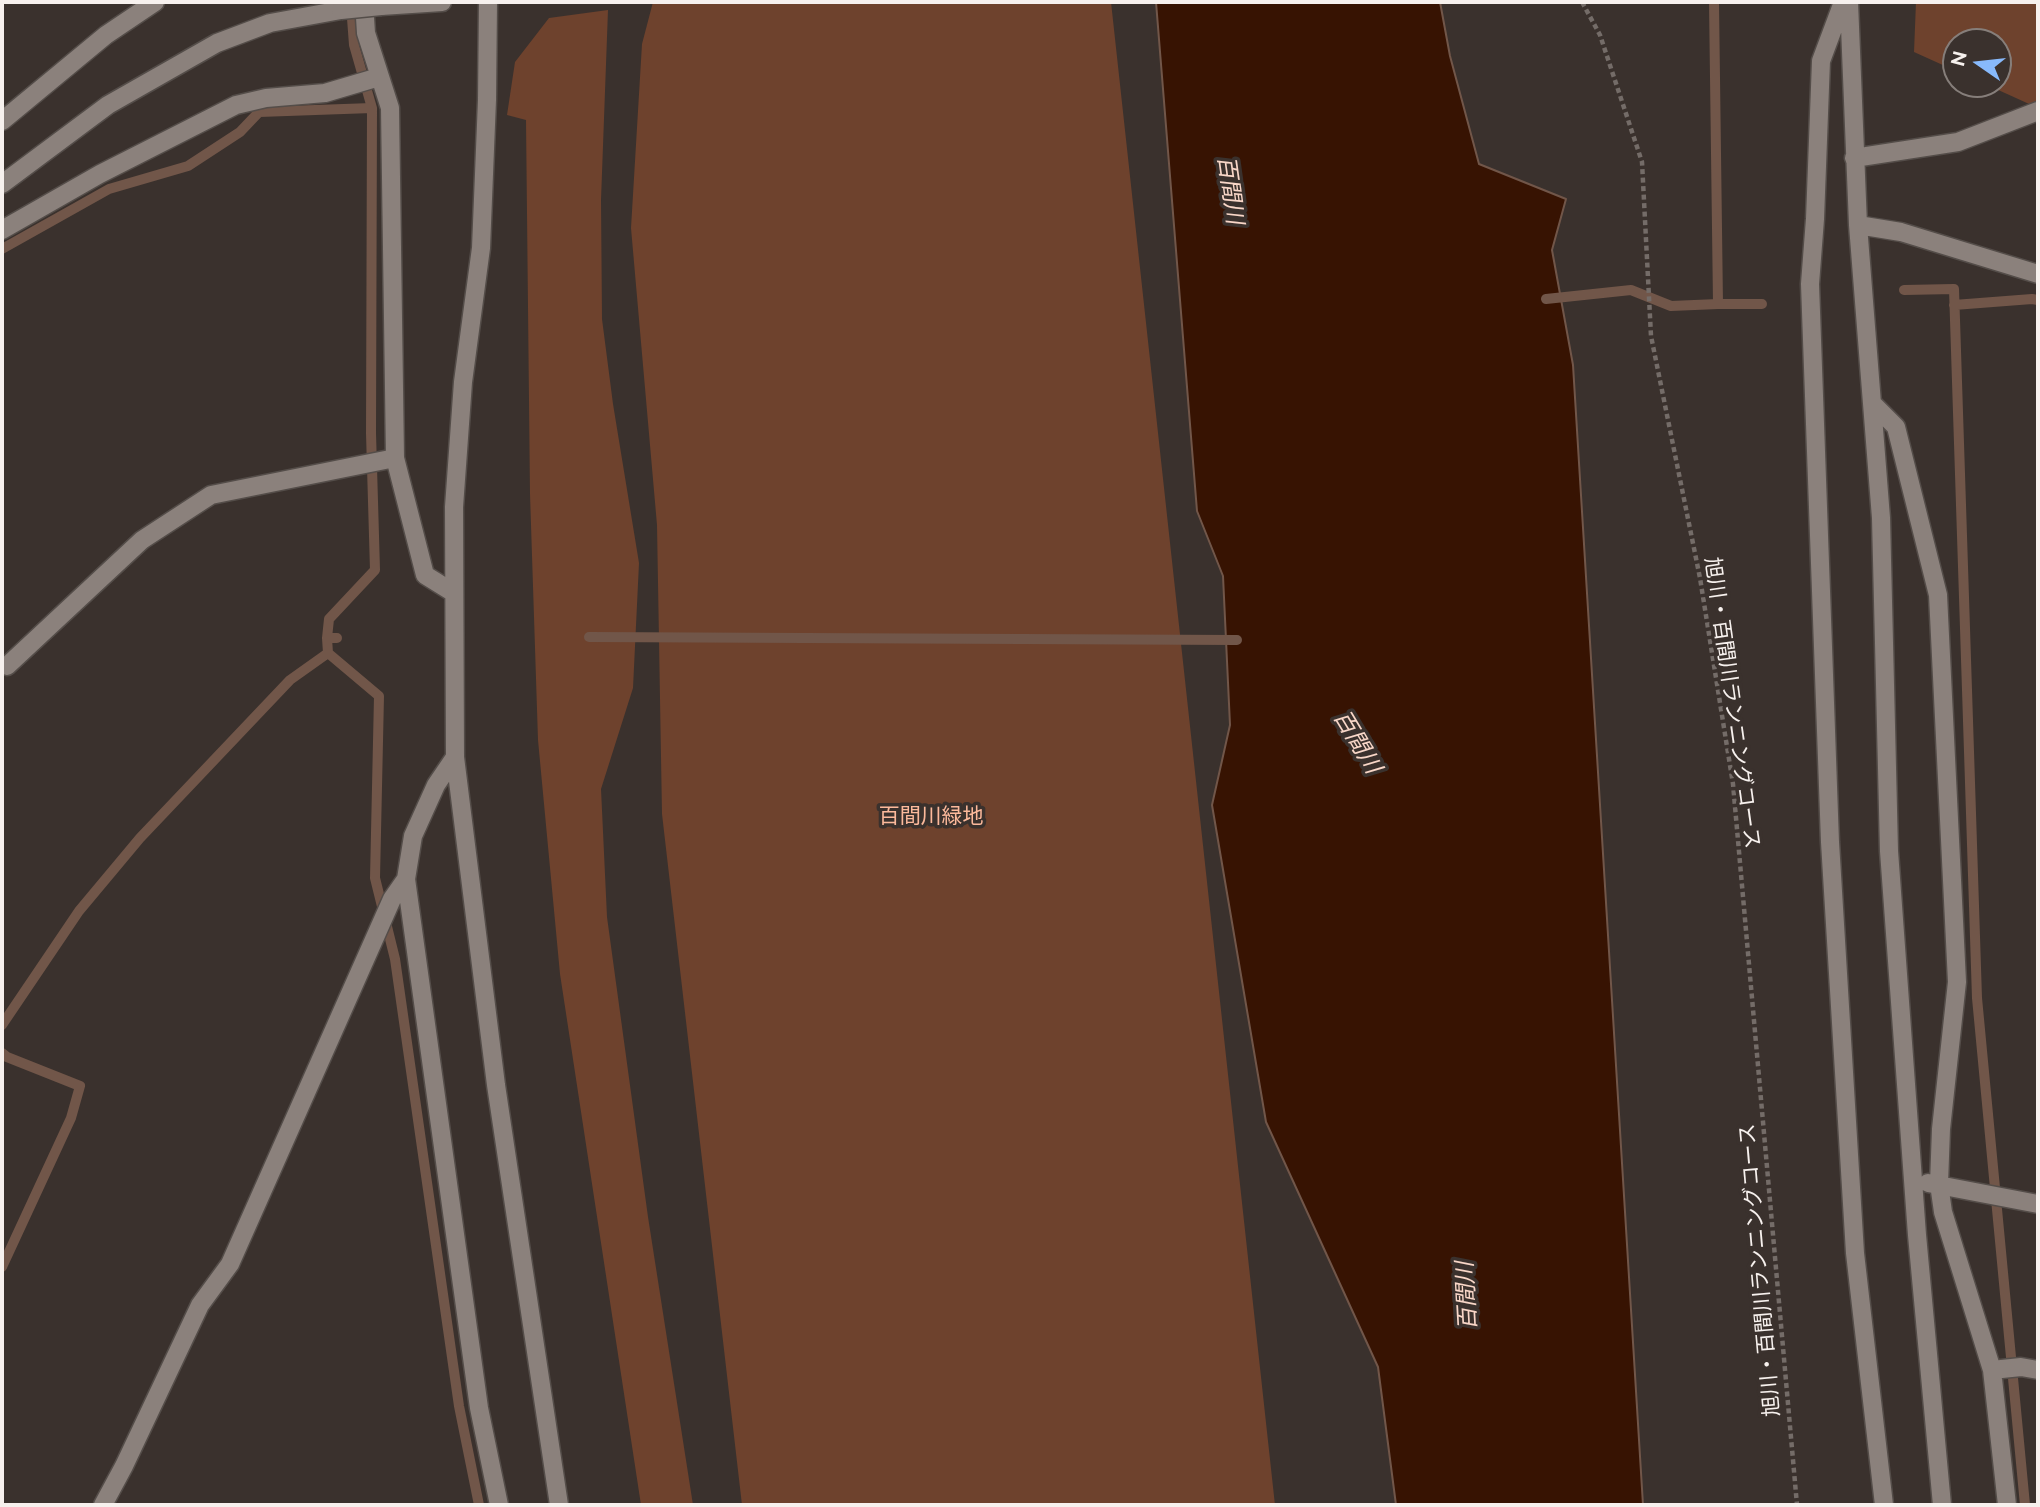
<!DOCTYPE html>
<meta charset="utf-8">
<style>
body{margin:0}
#map{position:relative;width:2040px;height:1507px;overflow:hidden;background:#3a312d;font-family:Raleway,sans-serif}
canvas{display:block}
.frame{position:absolute;inset:0;border:4px solid #f7f1ee;pointer-events:none}
.north{position:absolute;left:1942px;top:28px;width:70px;height:70px;box-sizing:border-box;background:#3a312d;border:2px solid #867e7a;border-radius:50%;rotate:284deg;font-size:19px;font-weight:700;line-height:28px;text-align:center;color:#f7f1ee}
.north::after{content:'';display:block;margin:auto;width:24px;height:32px;background:#88bafc;clip-path:polygon(50% 0,100% 100%,50% 72%,0 100%)}
</style>
<div id="map">
<canvas width="2040" height="1507"></canvas>
<div class="frame"></div>
<div class="north">N</div>
</div>
<script>
const ctx = document.querySelector('canvas').getContext('2d');
ctx.lineJoin = 'round';
function paint(path, color) {
  ctx.fillStyle = color;
  ctx.fill(path, 'evenodd');
}
function toPath(rows) {
  const path = new Path2D();
  for (const r of rows) {
    path.moveTo(r[0], r[1]);
    for (let i = 2; i < r.length; i += 2) path.lineTo(r[i], r[i + 1]);
  }
  return path;
}
function stroke(path, color, width, dash) {
  ctx.strokeStyle = color;
  ctx.lineWidth = width;
  ctx.lineCap = dash ? 'butt' : 'round';
  ctx.setLineDash(dash || []);
  ctx.stroke(path);
}
function label(font, color, halo, rows, align = 'center') {
  ctx.font = font + ' Raleway,"Noto Sans JP",sans-serif';
  ctx.lineWidth = 7;
  ctx.setLineDash([]);
  ctx.textBaseline = 'middle';
  ctx.strokeStyle = halo;
  ctx.fillStyle = color;
  for (const [text, x, y, turn = 0] of rows) {
    ctx.save();
    ctx.translate(x, y);
    ctx.rotate((+turn || 0) * Math.PI / 180);
    ctx.textAlign = isNaN(turn) ? turn : align;
    if (halo) ctx.strokeText(text, 0, 0);
    ctx.fillText(text, 0, 0);
    ctx.restore();
  }
}
const green = toPath([
 [653,2,1111,2,1275,1505,742,1505,662,814,657,525,631,228,642,44],
 [1916,2,2038,2,2038,108,1985,84,1998,84,1998,42,1956,42,1956,71,1914,52],
 [608,10,601,200,602,319,613,404,639,563,633,688,601,789,607,917,648,1217,693,1505,641,1505,560,974,538,740,530,494,526,120,507,115,515,62,549,18]
]);
const water = toPath([
 [1156,2,1440,2,1450,56,1479,164,1566,199,1552,250,1573,365,1643,1505,1396,1505,1378,1367,1266,1122,1212,805,1230,725,1223,576,1197,511,1156,2]
]);
const stream = toPath([
 [1714,2,1718,304,1762,304],
 [351,5,354,45,372,108],
 [2,249,109,189,188,166,240,132,259,112,372,108,371,433,375,570,329,619,327,638,337,638],
 [1904,290,1954,289,1977,998,2025,1505],
 [1546,299,1631,290,1671,306,1718,304],
 [1954,305,2032,299,2038,300],
 [589,637,1237,640],
 [327,638,328,653,379,696,375,878,395,959,459,1406,479,1505],
 [2,1025,79,911,140,838,290,680,328,653],
 [2,1053,7,1057,80,1086,71,1118,2,1267]
]);
const path = toPath([
 [1582,2,1600,35,1642,162,1651,336,1700,578,1733,784,1797,1505]
]);
const minor = toPath([
 [364,2,366,33,390,108,395,458,425,575,454,593],
 [488,2,487,100,481,248,463,382,454,507,455,757,496,1085,559,1505],
 [1843,2,1821,61,1815,219,1810,284,1830,842,1855,1253,1884,1505],
 [1849,2,1858,225,1881,518,1889,851,1917,1235,1942,1505],
 [381,6,442,2],
 [2,121,106,35,155,2],
 [1854,158,1958,142,2038,111],
 [2,184,108,105,217,43,270,23,341,10],
 [1858,225,1901,232,2038,274],
 [2,230,100,174,236,105,266,98,325,93,379,77],
 [1872,403,1896,427,1938,595,1957,982,1941,1129,1939,1184,1943,1212,1992,1370,2007,1505],
 [7,666,142,540,211,495,395,458],
 [406,879,479,1408,499,1505],
 [1928,1183,2038,1204],
 [1992,1370,2021,1367,2038,1370],
 [103,1505,124,1466,200,1305,230,1264,392,899,406,879,413,836,436,785,455,757]
]);
const minorBridge = toPath([
 [341,10,381,6]
]);
const streetNames = [
 ["旭川・百間川ランニングコース",1732,703,82],
 ["旭川・百間川ランニングコース",1760,1270,-95]
];
const parkNames = [
 ["百間川緑地",931,817]
];
const waterNames = [
 ["百間川",1230,190,82],
 ["百間川",1357,742,59],
 ["百間川",1467,1296,-93]
];
paint(green, '#6e422d');
paint(water, '#371302');
stroke(water, '#715649', 2);
stroke(stream, '#715649', 10);
stroke(minor, '#544d49', 21);
stroke(path, '#746c68', 4.5, [5, 3.5]);
stroke(minor, '#8b817c', 18);
stroke(minorBridge, '#544d49', 21, []);
stroke(minorBridge, '#8b817c', 18);
label('21px', '#f7f1ee', '#3a312d', streetNames);
label('21px', '#fcb99b', '#3a312d', parkNames);
label('italic 23px', '#f9d7c8', '#3a312d', waterNames);
</script>
